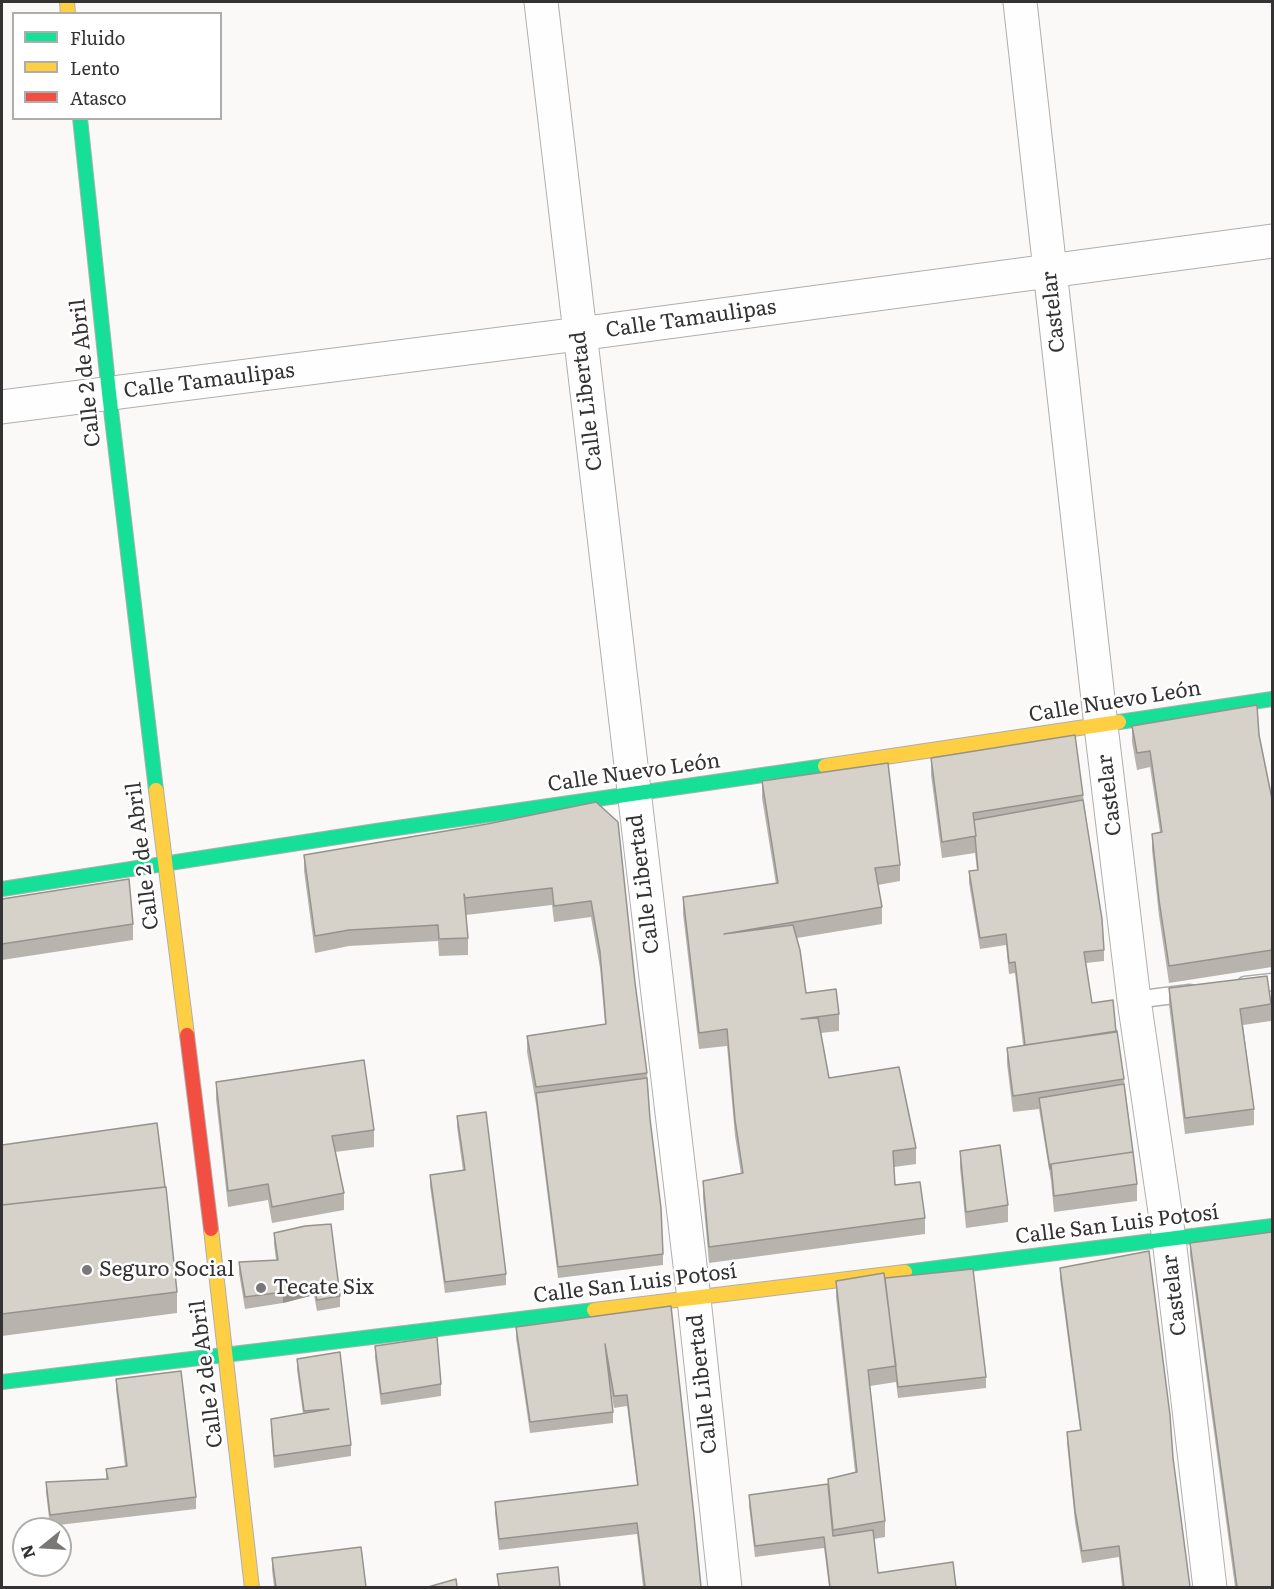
<!DOCTYPE html>
<meta charset="utf-8">
<style>
body{margin:0}
#map{position:relative;width:1274px;height:1589px;overflow:hidden;background:#fbf9f8;font-family:Literata,serif}
canvas{display:block}
.frame{position:absolute;inset:0;border:3px solid #343232;pointer-events:none}
.legend{position:absolute;left:12px;top:12px;width:210px;height:108px;box-sizing:border-box;background:#fff;border:2px solid #aeadad;margin:0;padding:8px 10px;list-style:none;font-size:18px;color:#343232}
.legend li{display:flex;align-items:center;gap:12px;height:30px}
.legend b{width:30px;border:2px solid #aeadad}
.north{position:absolute;left:12px;top:1517px;width:60px;height:60px;box-sizing:border-box;background:#fff;border:2px solid #aeadad;border-radius:50%;rotate:252deg;font-size:16px;font-weight:700;line-height:24px;text-align:center;color:#343232}
.north::after{content:'';display:block;margin:auto;width:21px;height:27px;background:#7a7877;clip-path:polygon(50% 0,100% 100%,50% 72%,0 100%)}
</style>
<div id="map">
<canvas width="1274" height="1589"></canvas>
<div class="frame"></div>
<ul class="legend">
<li><b style="height:8px;background:#16e098"></b>Fluido</li>
<li><b style="height:8px;background:#ffcf43"></b>Lento</li>
<li><b style="height:8px;background:#f24e42"></b>Atasco</li>
</ul>
<div class="north">N</div>
</div>
<script>
const ctx = document.querySelector('canvas').getContext('2d');
ctx.lineJoin = 'round';
function toPath(rows) {
  const path = new Path2D();
  for (const r of rows) {
    path.moveTo(r[0], r[1]);
    for (let i = 2; i < r.length; i += 2) path.lineTo(r[i], r[i + 1]);
  }
  return path;
}
function stroke(path, color, width, dash) {
  ctx.strokeStyle = color;
  ctx.lineWidth = width;
  ctx.lineCap = dash ? 'butt' : 'round';
  ctx.setLineDash(dash || []);
  ctx.stroke(path);
}
function paint(path, color) {
  ctx.fillStyle = color;
  ctx.fill(path, 'evenodd');
}
function label(font, color, halo, rows, align = 'center') {
  ctx.font = font + ' Literata,serif';
  ctx.lineWidth = 5;
  ctx.setLineDash([]);
  ctx.textBaseline = 'middle';
  ctx.strokeStyle = halo;
  ctx.fillStyle = color;
  for (const [text, x, y, turn = 0] of rows) {
    ctx.save();
    ctx.translate(x, y);
    ctx.rotate((+turn || 0) * Math.PI / 180);
    ctx.textAlign = isNaN(turn) ? turn : align;
    if (halo) ctx.strokeText(text, 0, 0);
    ctx.fillText(text, 0, 0);
    ctx.restore();
  }
}
const lane = toPath([
 [1245,985,1272,982],
 [1134,1000,1190,993]
]);
const street = toPath([
 [541,2,694,1299,725,1588],
 [1020,2,1101,726,1134,1000,1169,1239,1210,1588],
 [2,407,579,334,1272,241]
]);
const fast = toPath([
 [80,118,109,393,156,790],
 [1119,722,1272,699],
 [2,889,376,831,825,766],
 [905,1272,1272,1226],
 [2,1382,594,1310]
]);
const slow = toPath([
 [67,2,68,14],
 [825,766,1119,722],
 [156,790,187,1035],
 [211,1229,252,1588],
 [594,1310,905,1272]
]);
const jam = toPath([
 [187,1035,211,1229]
]);
const wall = toPath([
 [1132,726,1259,735,1272,799,1272,967,1169,983,1159,916,1152,850,1152,834,1160,832,1150,767,1137,770,1132,742],
 [931,758,1083,795,1104,950,1104,961,1086,963,1092,1003,1116,1032,1124,1079,1137,1184,1137,1201,1054,1212,1051,1181,1039,1109,1013,1112,1007,1064,1007,1048,1023,1045,1015,973,1009,974,1006,945,980,949,969,883,969,871,977,870,975,853,942,858,931,775],
 [762,781,900,865,900,881,878,885,882,907,882,924,797,938,806,993,839,1014,839,1031,821,1033,829,1078,916,1148,916,1164,894,1167,895,1185,925,1218,925,1234,709,1263,703,1198,703,1181,741,1174,735,1136,727,1046,699,1049,683,914,683,897,776,884,762,798],
 [596,802,635,983,647,1073,650,1119,663,1254,663,1265,558,1278,536,1104,527,1052,527,1036,605,1024,600,968,591,917,554,922,552,905,466,915,468,938,468,955,439,956,438,941,349,946,315,953,304,871,304,855,487,824],
 [2,899,133,924,133,940,2,960],
 [1169,988,1271,1004,1271,1021,1243,1025,1254,1109,1254,1125,1185,1134,1169,1005],
 [216,1082,374,1130,374,1147,335,1152,344,1193,344,1210,272,1223,268,1200,228,1207,216,1099],
 [457,1116,506,1274,506,1285,445,1293,430,1186,430,1175,463,1171,457,1127],
 [2,1145,177,1292,177,1313,2,1336],
 [960,1151,1008,1205,1008,1222,966,1228,960,1168],
 [274,1233,340,1296,340,1307,317,1311,314,1295,283,1303,245,1309,239,1273,239,1262,276,1260,274,1244],
 [1190,1243,1272,1587,1235,1587,1190,1255],
 [1060,1268,1173,1458,1190,1587,1122,1587,1119,1557,1082,1563,1075,1522,1067,1443,1067,1432,1080,1430,1060,1279],
 [885,1278,986,1377,986,1388,898,1398,896,1382,870,1386,885,1521,885,1537,874,1539,878,1573,956,1587,829,1587,824,1548,755,1557,749,1506,749,1495,828,1484,828,1479,855,1472,836,1297,836,1281],
 [671,1306,701,1587,643,1587,637,1534,499,1550,495,1513,495,1502,637,1485,627,1406,614,1408,609,1379,613,1412,613,1423,530,1433,516,1338,516,1327],
 [375,1346,441,1384,441,1396,381,1405,375,1358],
 [297,1359,351,1445,351,1456,274,1468,271,1430,271,1419,303,1414,297,1370],
 [116,1379,196,1497,196,1509,50,1526,46,1493,46,1482,106,1479,106,1469,125,1466,116,1390],
 [272,1558,366,1587,274,1587,272,1570]
]);
const shadedWall = toPath([
 [314,1284,314,1295,283,1303,283,1292]
]);
const building = toPath([
 [1257,705,1259,735,1272,799,1272,950,1169,966,1159,900,1152,834,1162,832,1150,751,1137,753,1132,726,1257,705],
 [1075,735,1083,795,973,813,976,836,942,842,931,758,1075,735],
 [888,763,900,865,875,868,882,907,724,934,793,925,800,950,806,993,836,989,839,1014,801,1019,818,1018,829,1078,899,1067,916,1148,893,1151,895,1185,920,1182,925,1218,709,1247,703,1181,743,1173,735,1120,727,1029,699,1033,683,897,778,883,762,781,888,763],
 [1083,800,1102,919,1104,950,1084,952,1092,1003,1113,1000,1116,1032,1025,1045,1015,962,1009,963,1006,934,980,938,969,871,978,870,975,837,976,836,974,820,1083,800],
 [596,802,618,822,635,983,647,1073,536,1087,527,1036,606,1024,600,952,591,901,554,906,552,888,465,898,464,894,468,938,439,939,438,925,349,930,315,936,304,855,487,824,596,802],
 [129,879,133,924,2,944,2,899,129,879],
 [1267,976,1271,1004,1240,1009,1254,1109,1185,1118,1169,988,1267,976],
 [1117,1031,1124,1079,1013,1096,1007,1048,1117,1031],
 [364,1060,374,1130,332,1136,344,1193,272,1207,268,1184,228,1191,216,1082,364,1060],
 [647,1078,650,1119,661,1208,663,1254,558,1267,536,1093,647,1078],
 [1124,1084,1133,1152,1051,1164,1050,1169,1039,1098,1124,1084],
 [486,1112,506,1274,445,1282,430,1175,465,1170,457,1116,486,1112],
 [157,1123,165,1187,2,1205,2,1145,157,1123],
 [1000,1145,1008,1205,966,1212,960,1151,1000,1145],
 [1133,1152,1137,1184,1054,1196,1051,1164,1133,1152],
 [166,1187,177,1292,2,1314,2,1205,166,1187],
 [331,1224,340,1296,317,1300,314,1284,283,1292,245,1297,239,1262,278,1260,274,1233,305,1226,331,1224],
 [1272,1232,1272,1587,1237,1587,1190,1243,1272,1232],
 [1149,1251,1170,1415,1173,1458,1190,1587,1124,1587,1119,1546,1082,1551,1075,1511,1067,1432,1081,1430,1060,1268,1149,1251],
 [973,1269,986,1377,898,1387,885,1278,973,1269],
 [884,1273,896,1366,868,1370,885,1521,833,1530,828,1479,857,1472,836,1281,884,1273],
 [671,1306,694,1516,701,1587,645,1587,637,1523,499,1539,495,1502,638,1485,627,1395,614,1396,605,1344,613,1412,530,1422,516,1327,671,1306],
 [437,1337,441,1384,381,1394,375,1346,437,1337],
 [340,1352,351,1445,274,1456,271,1419,329,1409,304,1411,297,1359,340,1352],
 [181,1371,196,1497,50,1515,46,1482,108,1479,106,1469,127,1466,116,1379,181,1371],
 [828,1484,833,1536,873,1530,878,1573,953,1562,956,1587,830,1587,824,1537,755,1546,749,1495,828,1484],
 [361,1547,366,1587,276,1587,272,1558,361,1547],
 [558,1567,560,1587,499,1587,497,1574,558,1567],
 [456,1579,457,1587,428,1587,456,1579]
]);
const markers = [
 [87,1270,6,"#7a7877"],
 [261,1288,6,"#7a7877"]
];
const streetNames = [
 ["Castelar",1054,312,-96],
 ["Calle Tamaulipas",691,319,-8],
 ["Calle 2 de Abril",86,373,-96],
 ["Calle Tamaulipas",209,381,-7],
 ["Calle Libertad",587,401,-97],
 ["Calle Nuevo León",1115,702,-9],
 ["Calle Nuevo León",634,773,-8],
 ["Castelar",1110,795,-97],
 ["Calle 2 de Abril",143,856,-97],
 ["Calle Libertad",644,884,-97],
 ["Calle San Luis Potosí",1117,1225,-7],
 ["Calle San Luis Potosí",635,1284,-7],
 ["Castelar",1175,1295,-97],
 ["Calle 2 de Abril",207,1374,-97],
 ["Calle Libertad",703,1384,-96]
];
const poiNames = [
 ["Seguro Social",99,1270],
 ["Tecate Six",273,1288]
];
stroke(lane, '#b0afae', 19);
stroke(street, '#b0afae', 35);
stroke(fast, '#b0afae', 16);
stroke(slow, '#b0afae', 16);
stroke(jam, '#b0afae', 16);
stroke(lane, '#fefefe', 16);
stroke(street, '#fefefe', 33);
stroke(fast, '#16e098', 14);
stroke(slow, '#ffcf43', 14);
stroke(jam, '#f24e42', 14);
paint(wall, '#b8b4ad');
paint(shadedWall, '#96928d');
paint(building, '#d6d1c9');
stroke(building, '#96928d', 1.5);
for (const [x, y, r, color] of markers) {
  const dot = new Path2D();
  dot.arc(x, y, r, 0, 2 * Math.PI);
  ctx.fillStyle = color;
  ctx.fill(dot);
  stroke(dot, '#fff', 2);
}
label('21px', '#343232', '#fff', streetNames);
label('21px', '#343232', '#fff', poiNames, 'left');
</script>
